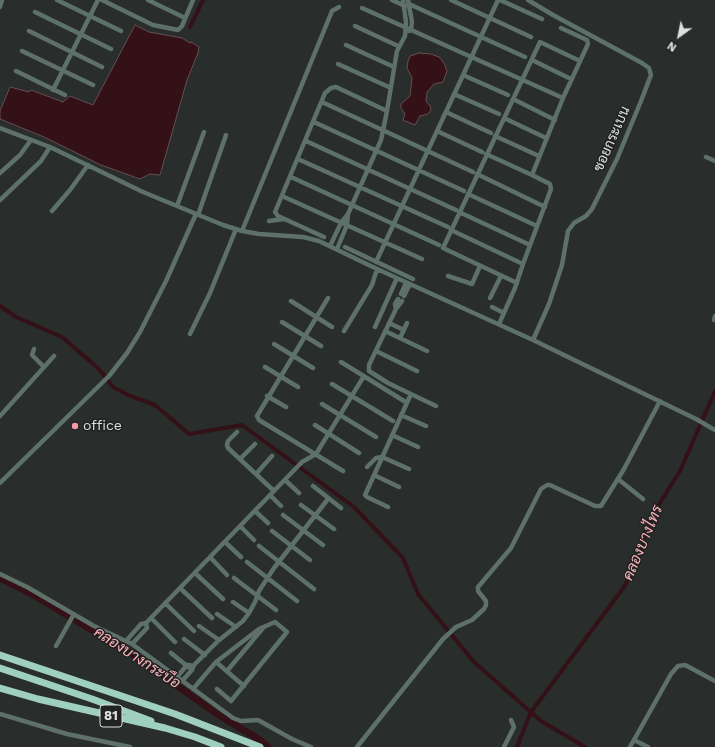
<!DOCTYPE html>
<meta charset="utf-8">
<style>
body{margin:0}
#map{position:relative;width:715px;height:747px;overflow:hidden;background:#292d2c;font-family:"Work Sans",sans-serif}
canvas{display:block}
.north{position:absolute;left:659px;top:16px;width:40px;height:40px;-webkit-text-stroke:3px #202322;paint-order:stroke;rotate:213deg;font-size:11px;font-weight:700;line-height:16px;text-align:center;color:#dde0df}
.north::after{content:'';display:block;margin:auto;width:14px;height:18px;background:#dde0df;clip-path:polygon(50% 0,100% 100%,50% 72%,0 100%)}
</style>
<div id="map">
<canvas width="715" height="747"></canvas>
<div class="north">N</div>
</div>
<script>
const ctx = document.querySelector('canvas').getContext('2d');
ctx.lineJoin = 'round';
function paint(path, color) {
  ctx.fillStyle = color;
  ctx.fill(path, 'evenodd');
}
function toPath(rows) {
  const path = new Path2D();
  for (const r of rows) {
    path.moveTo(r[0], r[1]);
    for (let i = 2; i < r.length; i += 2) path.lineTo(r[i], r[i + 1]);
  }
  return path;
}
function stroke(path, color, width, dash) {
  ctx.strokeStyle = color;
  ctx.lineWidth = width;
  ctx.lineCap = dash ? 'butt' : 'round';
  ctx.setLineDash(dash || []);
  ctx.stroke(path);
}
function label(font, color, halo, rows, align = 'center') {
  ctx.font = font + ' "Work Sans",Sarabun,sans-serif';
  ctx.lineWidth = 3;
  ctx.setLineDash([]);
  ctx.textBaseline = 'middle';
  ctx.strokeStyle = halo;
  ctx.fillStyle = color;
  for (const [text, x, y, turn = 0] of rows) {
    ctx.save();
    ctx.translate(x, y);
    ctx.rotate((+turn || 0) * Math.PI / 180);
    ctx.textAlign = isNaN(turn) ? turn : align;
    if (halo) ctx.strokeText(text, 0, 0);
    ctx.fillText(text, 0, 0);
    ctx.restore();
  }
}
const water = toPath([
 [135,25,149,32,182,38,188,42,193,43,199,47,198,53,187,80,160,175,150,174,140,179,101,165,44,137,0,119,0,111,10,87,29,92,31,90,63,102,70,96,93,105,135,25],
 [419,53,431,54,439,57,444,63,447,71,443,82,434,84,427,92,426,101,430,106,431,110,428,114,420,116,415,125,403,120,405,114,401,108,401,104,410,96,412,78,407,68,408,61,410,56,419,53]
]);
const canal = toPath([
 [190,27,203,0],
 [0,306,16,317,62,337,99,369,113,387,128,395,155,405,189,434,242,425,354,507,403,558,418,594,474,662,541,721,585,747],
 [517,747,531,712,624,587,637,562,651,517,680,471,715,391]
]);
const river = toPath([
 [0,578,32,594,92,630,124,648,217,714,260,740,268,747]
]);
const minor = toPath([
 [57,0,121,31],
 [102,0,153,25,178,30,182,26,193,0],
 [148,0,185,18],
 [392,0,405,6],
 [408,0,412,22,411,30,409,31],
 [451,0,531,37],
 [500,0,542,19],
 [528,0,553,15,642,63,649,68,651,75,641,101,617,159,592,209,586,216,574,223,568,231,562,265,549,304,533,340],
 [409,4,525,57],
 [0,7,2,0],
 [362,8,563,98],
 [35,12,111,49],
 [355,26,398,46],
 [29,31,102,67],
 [346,45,394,67],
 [22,51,93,85],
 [532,60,571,79],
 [338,64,391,88],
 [16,71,65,95],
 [463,75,508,95],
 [53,90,98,0],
 [454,94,499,114],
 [513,99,555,120],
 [322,102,473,172],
 [446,112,491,133],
 [504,118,546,138],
 [314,122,464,191],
 [0,128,50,147,143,192,223,225,242,231,259,234,303,237,319,241,377,269,533,340,696,419,715,430],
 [437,131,482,152],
 [495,136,539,156],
 [306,141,456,210],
 [486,154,532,175],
 [706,157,715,161],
 [298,159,448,227],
 [0,173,20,155,31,140],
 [477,174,545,207],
 [291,177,439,245],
 [468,194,537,226],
 [282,196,422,259],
 [0,200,41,161,50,147],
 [177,206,204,132],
 [52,211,70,190,88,165],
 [459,212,530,245],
 [198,215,226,135],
 [269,221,284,219],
 [451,230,523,264],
 [242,231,332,11,339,7],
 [324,237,278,216,275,212,325,93,331,88,336,87,387,111],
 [330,246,341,223,348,214,381,140,387,111,397,51,405,36,406,22,403,0],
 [345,247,413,279],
 [337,249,347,225,348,214],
 [376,262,498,0],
 [448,276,472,284,480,266],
 [517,283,443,248,540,42,580,61],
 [401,294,406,283],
 [404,296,410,284],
 [328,298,257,416,259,420,343,471],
 [490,298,501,276],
 [291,301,332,327],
 [402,301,396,309,369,365,369,371,388,383,436,406],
 [492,307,504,313],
 [396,309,395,304,398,299],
 [714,320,715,316],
 [282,322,321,346],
 [389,323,404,330],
 [499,324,515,288,523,264,551,189,550,184,532,175,563,98,588,44,587,40,561,28],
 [375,327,397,278],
 [344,331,372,285,377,269],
 [385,331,427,351],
 [190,334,210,293,236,229],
 [400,338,407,323],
 [274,344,313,368],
 [34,349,32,355,44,367],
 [376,351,417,371],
 [341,362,404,401],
 [265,367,298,387],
 [332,384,393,421],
 [267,396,286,407],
 [322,404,376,437],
 [401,415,426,426],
 [0,416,54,356],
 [315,425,359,453],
 [237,432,228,441,227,445,228,448,274,491],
 [392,435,418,447],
 [240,459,255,444],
 [367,467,376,458,382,457,409,469],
 [256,474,272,456],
 [374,475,399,487],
 [618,479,643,499],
 [285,480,299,493],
 [0,483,109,376,127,353,140,332,166,281,196,214],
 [313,486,341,508],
 [270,495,281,506],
 [301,505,334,529],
 [388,507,367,497,365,495,411,394],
 [255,511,268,523],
 [283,515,323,545],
 [240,526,254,540],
 [272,531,310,560],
 [225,542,241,557],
 [259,546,314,589],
 [210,557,227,575],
 [247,562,297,601],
 [195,573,223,599],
 [0,574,27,587,94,626,132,644,233,718,241,721,258,720,292,739,311,747],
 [234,578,276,610],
 [180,588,212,618],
 [233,602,249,613],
 [165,603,194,631],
 [217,614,236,627],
 [151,618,175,642],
 [199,626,219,640],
 [184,639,205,655],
 [126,641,141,624,146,623,302,462,316,454,364,376],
 [132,644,147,628,146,623],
 [56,646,74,614],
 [171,653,192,670],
 [216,662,244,686],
 [227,671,263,628],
 [177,677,187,665,190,665],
 [182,681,192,670,194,665,218,641,243,621,249,613,255,602,259,591,274,568,328,499],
 [193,689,216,662,259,629,275,622,287,632,231,701,217,689],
 [0,714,67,734,130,747],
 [634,740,648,747],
 [357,747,443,639,456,627,472,620,484,609,486,605,486,601,478,591,478,587,511,548,541,489,547,485,550,485,595,506,601,506,624,469,660,401],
 [504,747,514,727,511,720],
 [630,747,671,674,678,666,685,665,687,666,715,681]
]);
const highway = toPath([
 [0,655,175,714,260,747],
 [0,668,92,699,151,721],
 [0,688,38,699,165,728,195,737,221,747]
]);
const markers = [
 [75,426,4,"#f49aa6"]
];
const shields = [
 [111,716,22]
];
const shieldNames = [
 ["81",111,716]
];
const streetNames = [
 ["ซอยกระเบน",612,139,-66]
];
const poiNames = [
 ["office",83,426]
];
const waterNames = [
 ["คลองบางไทร",643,543,-67],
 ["คลองบางกระบือ",137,658,33]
];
paint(water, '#331117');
stroke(water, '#664f53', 1);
stroke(canal, '#331117', 4);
stroke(river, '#331117', 7);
stroke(minor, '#5d706a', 4.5);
stroke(highway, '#9ecfbf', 7);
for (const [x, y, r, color] of markers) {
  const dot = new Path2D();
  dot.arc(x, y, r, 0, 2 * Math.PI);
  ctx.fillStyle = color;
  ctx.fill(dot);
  stroke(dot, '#202322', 1.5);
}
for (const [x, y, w] of shields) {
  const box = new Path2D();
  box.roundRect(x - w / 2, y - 11, w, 22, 3);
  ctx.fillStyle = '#202322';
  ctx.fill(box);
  stroke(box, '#dde0df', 1);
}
label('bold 13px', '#dde0df', null, shieldNames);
label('14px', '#dde0df', '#202322', streetNames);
label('14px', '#dde0df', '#202322', poiNames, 'left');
label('italic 15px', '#fdb3bc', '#202322', waterNames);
</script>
